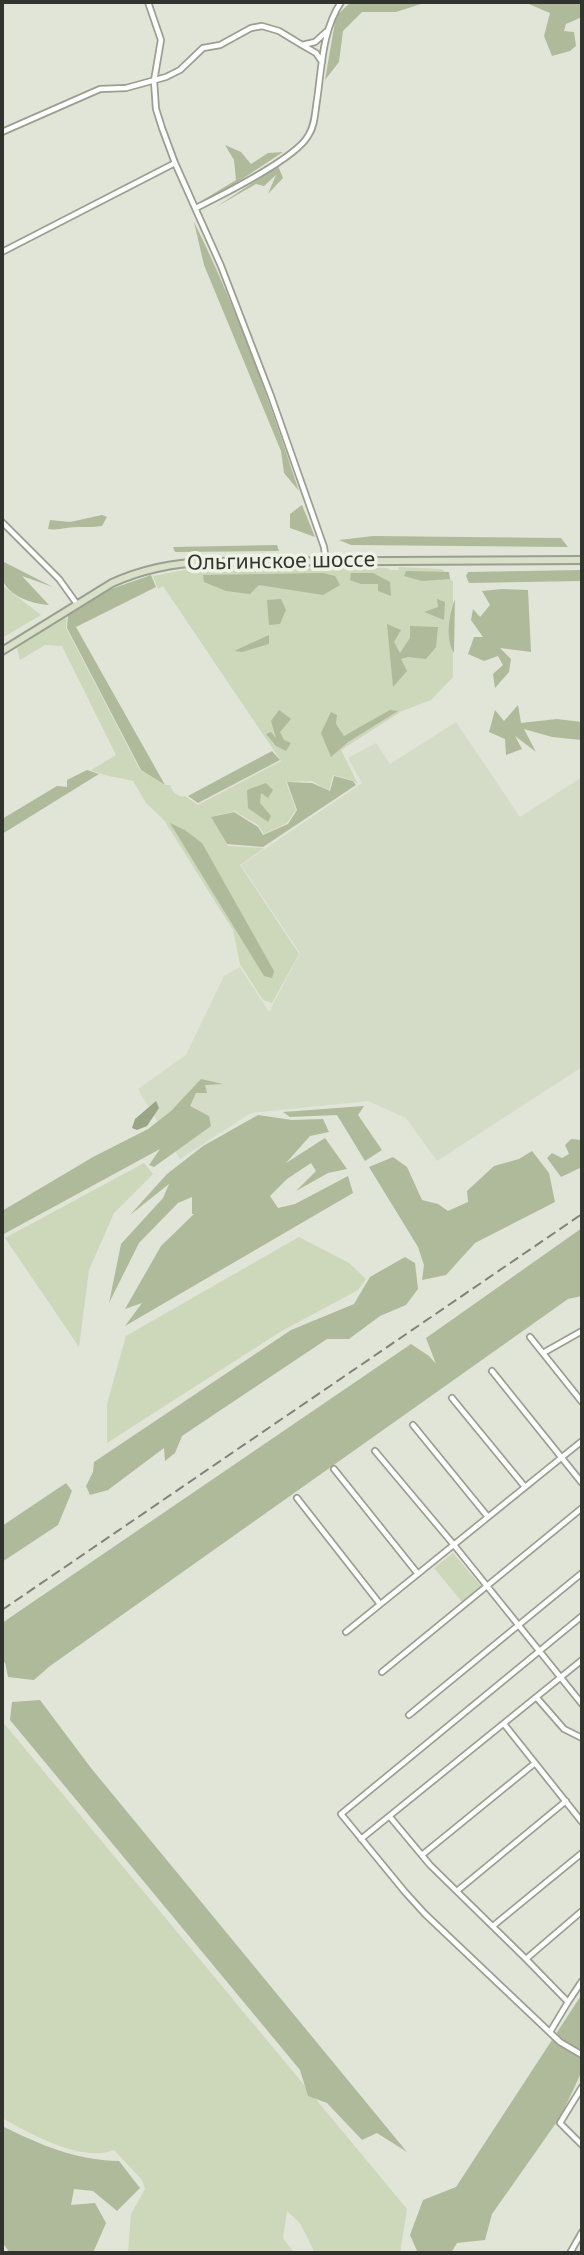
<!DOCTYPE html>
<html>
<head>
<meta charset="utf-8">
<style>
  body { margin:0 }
  #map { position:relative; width:584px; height:2255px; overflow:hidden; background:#e0e5d7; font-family:"Noto Sans",sans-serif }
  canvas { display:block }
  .frame { position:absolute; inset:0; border:4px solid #31332e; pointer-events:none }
</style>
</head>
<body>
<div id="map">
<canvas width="584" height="2255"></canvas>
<div class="frame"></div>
</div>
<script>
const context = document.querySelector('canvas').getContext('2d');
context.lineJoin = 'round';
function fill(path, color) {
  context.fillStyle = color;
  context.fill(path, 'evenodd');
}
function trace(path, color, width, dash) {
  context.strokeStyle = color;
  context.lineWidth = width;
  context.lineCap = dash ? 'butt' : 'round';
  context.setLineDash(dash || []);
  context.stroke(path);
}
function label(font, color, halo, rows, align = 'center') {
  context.font = font + ' "Noto Sans",sans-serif';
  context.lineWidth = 7;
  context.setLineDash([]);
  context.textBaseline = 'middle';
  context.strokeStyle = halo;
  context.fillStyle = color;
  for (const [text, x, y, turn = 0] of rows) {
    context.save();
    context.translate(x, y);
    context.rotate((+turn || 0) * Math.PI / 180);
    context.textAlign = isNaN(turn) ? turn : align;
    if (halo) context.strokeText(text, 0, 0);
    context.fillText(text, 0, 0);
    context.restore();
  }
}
fill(new Path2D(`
  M456 722 520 817 582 777V1067L437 1161 406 1118 368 1101 251 1113 180 1159 138 1089 186 1055 224 976 240 967 269 1012 300 953 241 865 362 783 348 758 376 743 390 764Z`), '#d4dbc6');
fill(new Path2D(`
  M233 567 387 568 390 570H398L399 567 442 569 453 582V677L431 700 402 711 341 750 358 784 352 780 333 775 329 791 312 781 286 782 296 810 287 823 264 834 258 825 234 811 211 817 228 846 264 848 240 865 299 954 272 1003 263 1000 240 964 233 930 164 820 146 803 133 781C119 777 105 777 91 770L116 755 62 646 45 645 20 660 17 648 67 615 66 628 140 770 165 785H170L174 793 182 797 185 796 198 805 281 761 163 586 158 589 153 576 195 568Z
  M2 585 41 615 2 638Z
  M144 1163 153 1174 114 1213 89 1270 79 1347 5 1238Z
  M299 1237 349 1263 366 1279 358 1290 280 1332 107 1443V1404L126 1336Z
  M453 1553 481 1586 462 1602 434 1568Z
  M2 1721 407 2209 400 2253H315L300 2223 287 2211 283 2238 294 2253H128L131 2214 145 2189 142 2180 114 2150C82 2163 31 2134 2 2118Z`), '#cdd7b9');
fill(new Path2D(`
  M351 2H437L436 4H421L396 12H362L343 31 339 62 325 80 336 16Z
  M524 2H582V17L566 24 564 31 574 32 576 46 570 51 552 56 544 36 550 13Z
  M225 145 241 152 251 164 268 153 283 152 212 199 203 200 236 180 234 160Z
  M278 166 283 178 268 194 276 175 264 186 256 184 216 207Z
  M194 222C237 308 269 400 299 491L284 473 281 451 204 265Z
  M302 505 315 537 290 528V514Z
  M102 515 107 517 102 526C90 528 76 526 66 528 59 529 55 530 48 529L50 520 70 522Z
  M373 536 561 538 568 547 351 545 339 540Z
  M277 545 279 551 175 552 173 547Z
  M2 561 53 587 22 576 49 605C33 604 7 596 2 578 1 573 2 566 2 561Z
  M582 570V581L469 583 466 576 468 572Z
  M406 571 449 572 450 579 422 581 404 576Z
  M323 573 335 576 340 585 323 595 259 585 250 594 226 591 204 582 203 575Z
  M351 573H373L390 582 391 596 378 591V584H361L350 580Z
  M151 575 156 587 76 627 165 785 141 770 67 628 68 615 111 589Z
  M502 589 528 590 531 652 500 648 511 659 509 672 495 688 493 674 503 665 498 656 484 661 468 654 474 637H483L471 620 473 609 480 617 490 605 482 591Z
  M281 599 286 610 280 624 269 625 267 600Z
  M437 599 445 602 444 620 424 612 438 607Z
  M455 599 454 653C445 638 449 615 455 599Z
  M387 624 401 630 394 642 400 653 410 638V626L438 627 436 647 426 659 408 657 401 659 407 671 393 687Z
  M269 635V644L242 652 234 651Z
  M518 705 521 723 557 719 582 722V740L552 737 524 729 536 752 515 736 522 749 506 755 505 739 489 732 495 710 504 721Z
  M279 710 291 719 280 732 284 740 291 743 286 751 276 746 266 734 271 732 276 738 271 721Z
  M390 710 398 711 348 742 331 757 321 733 331 712 337 715 336 724 344 736Z
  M272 751 280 760 198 803 188 796Z
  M87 770 99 774 2 834V819L57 786 67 787V780Z
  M334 776 353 781 356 785 263 847 227 844 211 817 234 812 258 827 263 835 288 824 297 810 287 782 312 783 330 791Z
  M266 783 273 790 268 798 261 793 260 803 271 816 268 822 248 808 247 790Z
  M170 823 185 830 202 843 274 971 272 978 264 976Z
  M201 1079 223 1084 205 1085 207 1093H196L190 1106 209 1116 211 1126 154 1167 149 1165 160 1149 2 1235V1211L93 1157 148 1129 171 1111Z
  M364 1106 358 1115 382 1150 365 1161 337 1115 290 1117 283 1112Z
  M258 1115 292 1120 323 1119 329 1132 310 1136 286 1163 325 1138 347 1169 328 1173 296 1191 316 1171 311 1163 287 1179 270 1196 278 1208 295 1204 348 1176 353 1193 125 1326 142 1303 125 1309 161 1246 194 1214H192V1197L178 1203 139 1243 109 1303 121 1244 163 1198 169 1184 130 1215 167 1174 203 1146Z
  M571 1139 582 1140V1167L561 1177 547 1158 552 1153 562 1158 569 1154 565 1145Z
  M532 1151 549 1173 555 1202 475 1243 446 1275 422 1280 424 1265 418 1247 369 1167 393 1157 407 1167 422 1200 438 1204 448 1211 468 1202 467 1191 494 1166 519 1159Z
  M582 1228V1296L568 1299 50 1666 34 1680 8 1677 5 1662 2 1666V1623L411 1344 429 1356 436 1364 426 1338Z
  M405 1257 415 1263 418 1289 406 1305 380 1316 349 1339H327L182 1436 175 1453 165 1461 164 1448 108 1490 90 1495 86 1486 93 1472 94 1462 291 1330 354 1304 370 1277Z
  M66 1483 72 1491 58 1525 2 1562V1526Z
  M40 1700 91 1768 407 2152 377 2133 362 2140 327 2103 308 2096 300 2070 10 1720 12 1702Z
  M582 1994V2071L561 2116 492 2214 485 2240 457 2243 451 2253H418L410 2235 423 2200 456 2187Z
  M2 2126C41 2145 74 2160 119 2161L140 2188 117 2211 93 2191 74 2189 71 2205 95 2203 106 2223 93 2253H10L2 2242Z`), '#afba9a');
fill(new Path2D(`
  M156 1101 159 1108 147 1126 137 1130 132 1128 135 1119Z`), '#9aa585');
const street = new Path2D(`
  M148 2 161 40 154 81 156 109 162 128 175 163 221 266 271 396 324 547 326 561
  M302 45 316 53 322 62
  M2 132 100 89 126 88 166 77 180 70 203 48 220 45 251 28 262 26 279 31 302 45 315 42 326 32
  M196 208C222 195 295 159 308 136 315 126 315 112 317 100 322 66 322 31 341 2
  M2 252 175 163
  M2 522 59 579 77 604
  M530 1337 582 1402
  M543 1353 582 1331
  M492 1371 582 1483
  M452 1398 525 1487
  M413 1425 488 1517
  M375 1451 454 1545 582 1704
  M334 1469 418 1574
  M297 1498 380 1604
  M582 1616 341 1814 405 1892 425 1914 560 2042 582 2055
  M346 1632 582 1441
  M382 1672 582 1508
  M537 1698 564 1729 582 1738
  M409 1715 582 1573
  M504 1724 582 1822
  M390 1817 430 1865 526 1959
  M361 1839 582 1660
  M422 1855 535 1763
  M457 1891 566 1801
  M582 1911 526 1959 568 2002 582 1981
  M493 1926 582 1853
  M550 2032 568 2002
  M582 2087 560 2123 582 2145
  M570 2253 582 2232`);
const secondary = new Path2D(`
  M2 651 112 583C143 569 172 563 206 562L582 560`);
trace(street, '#9a9f91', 8);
trace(secondary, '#9a9f91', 10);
trace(street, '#fff', 4.5);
trace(secondary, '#d9e0c8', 6);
trace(new Path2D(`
  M2 1610 582 1214`), '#80837a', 2, [10, 5]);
label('21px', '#31332e', '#edf2e4', [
  ["Ольгинское шоссе",281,562,-1]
]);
</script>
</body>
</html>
